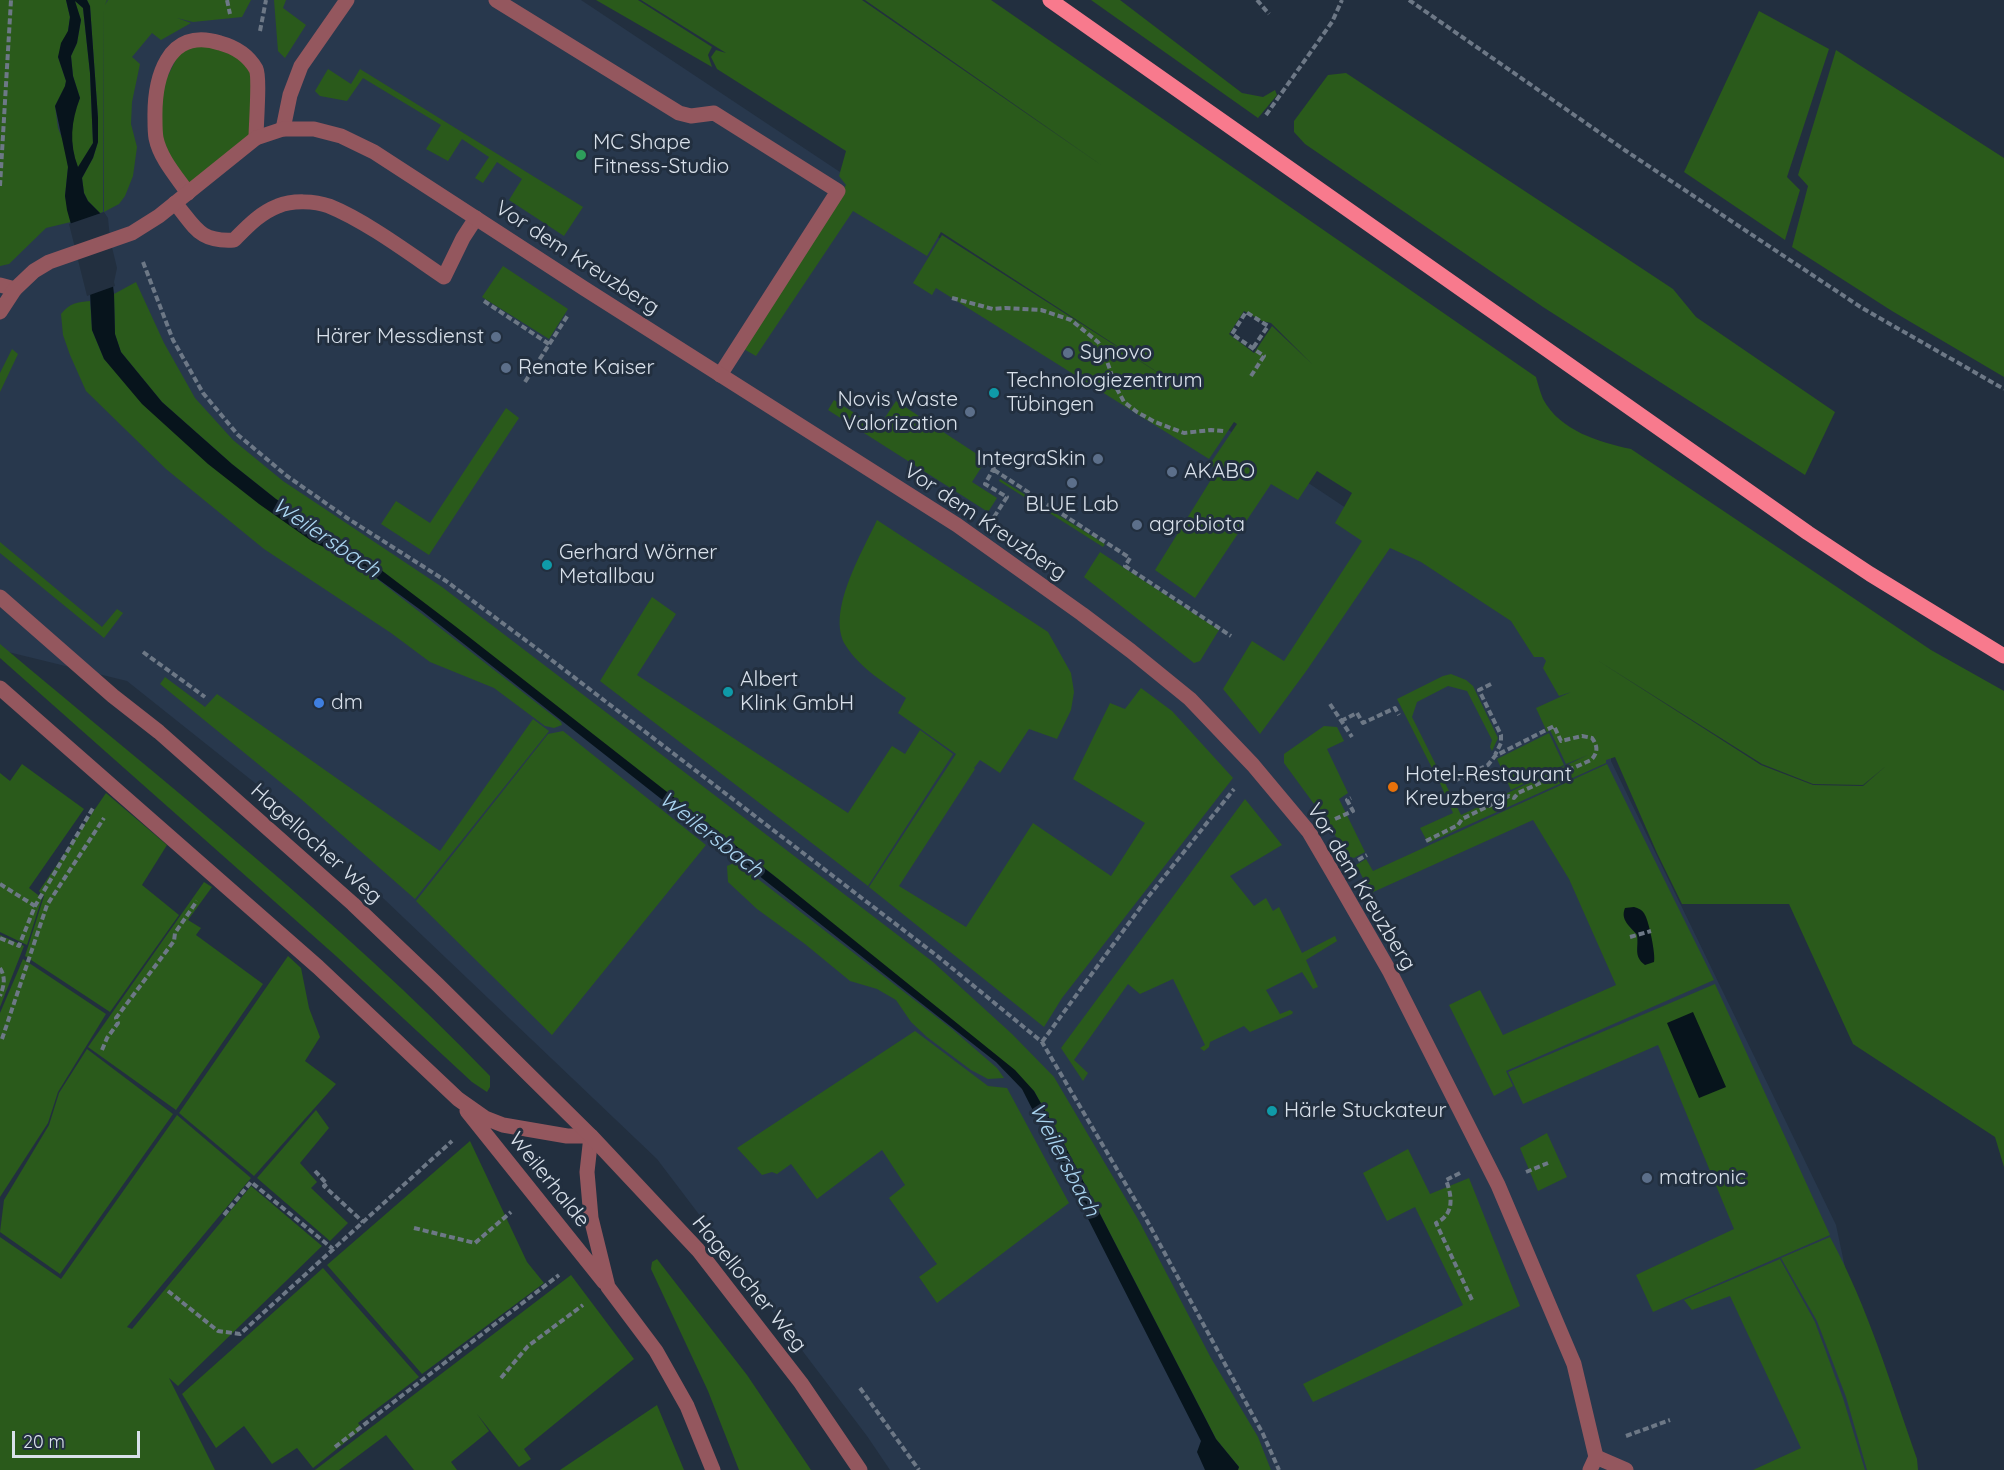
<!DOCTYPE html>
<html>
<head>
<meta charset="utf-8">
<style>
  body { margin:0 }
  #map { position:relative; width:2004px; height:1470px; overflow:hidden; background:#222f3f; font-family:Quicksand,sans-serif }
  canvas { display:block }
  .scale { position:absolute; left:12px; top:1431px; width:128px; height:27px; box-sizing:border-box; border:3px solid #d9e1eb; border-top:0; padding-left:8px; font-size:18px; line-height:21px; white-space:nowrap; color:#d9e1eb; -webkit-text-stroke:4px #222f3f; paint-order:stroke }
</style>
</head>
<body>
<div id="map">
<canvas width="2004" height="1470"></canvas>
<div class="scale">20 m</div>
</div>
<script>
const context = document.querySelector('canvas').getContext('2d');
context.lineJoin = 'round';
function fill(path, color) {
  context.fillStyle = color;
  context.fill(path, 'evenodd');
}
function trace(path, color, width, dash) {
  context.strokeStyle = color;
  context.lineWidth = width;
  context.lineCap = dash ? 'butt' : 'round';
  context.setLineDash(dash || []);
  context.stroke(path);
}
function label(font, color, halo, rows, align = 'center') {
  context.font = font + ' Quicksand,sans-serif';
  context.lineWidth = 6;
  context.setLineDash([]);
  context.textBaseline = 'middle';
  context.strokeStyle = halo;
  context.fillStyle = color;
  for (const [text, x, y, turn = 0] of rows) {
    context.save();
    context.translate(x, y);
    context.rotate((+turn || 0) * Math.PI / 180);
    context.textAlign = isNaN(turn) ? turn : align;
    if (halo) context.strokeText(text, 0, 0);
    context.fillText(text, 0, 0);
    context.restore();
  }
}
fill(new Path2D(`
  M0 0H581L1611 684V761L1836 1225 1888 1470H890L867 1436 657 1159 299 818 127 681 0 650Z`), '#28384d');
fill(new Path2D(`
  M0 0H66L70 17 68 31 58 57 66 81 65 87 55 106 58 128 65 146 68 167 65 196 71 222 46 228 9 264 0 266Z
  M74 0 83 8 90 73 93 143 78 168C69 143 70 122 80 98L73 76 71 56 77 43 81 20Z
  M87 0H107L105 5 108 0H251L242 17 193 22 177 18 191 23 161 40 152 33 132 57 140 64 132 102 131 124 137 147 133 176 125 196 119 204 104 212V5L103 212 100 213 88 201 84 193 82 178 93 158 98 142V118L90 6Z
  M274 0H286L283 8 306 25 285 58 278 51Z
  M596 0H638L712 47 708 55 712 67Z
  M641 0H862L1104 167 865 0H991L1536 377C1538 384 1540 392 1543 399 1560 431 1599 442 1631 449L1931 650 2004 691V1167L1995 1137 1853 1044 1789 904H1682L1657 853 1615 757 1606 760V763L1428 843 1420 828 1453 813 1439 781 1443 779 1461 815 1588 755 1566 764 1550 730 1547 732 1536 708 1571 692 1559 696 1543 668 1546 661 1543 657H1534L1511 621 1421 562 1390 548 1307 670 1260 734 1223 689 1252 641 1284 661 1362 541 1335 523 1352 493 1317 471 1298 500 1271 484 1195 598 1155 570 1217 470 1210 464 1237 424 1234 422 1209 459 936 288 932 295 913 283 942 235 1182 388 941 232 927 256 853 211 756 356 742 348 846 185 839 176 846 151 717 69 711 57 716 50 726 53ZM1244 311 1262 321 1271 323 1312 364 1272 326 1254 353 1229 334ZM1597 660 1762 764 1813 784 1863 785 1886 766 1863 786 1813 785 1761 765Z
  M1091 0H1120L1242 93 1263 97 1275 90 1277 95 1258 118Z
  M1759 11 1829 49 1787 177 1800 190 1785 240 1684 172Z
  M215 41 257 71 256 138 188 193 164 159 155 102 184 43Z
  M1836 50 2004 158V377L1892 311 1792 247 1808 186 1798 175Z
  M328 69 351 84 360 69 583 207 564 236 509 200 522 179 497 162 483 183 475 178 489 157 462 139 448 161 426 149 441 125 363 78 347 101 320 96 315 91Z
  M1346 73 1673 289 1696 317 1835 412 1805 475 1543 307 1305 144 1294 132V121L1328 75Z
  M503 266 568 309 549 339 482 297Z
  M136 282 164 343 195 398 233 440 283 481 442 587 933 962 1012 1034 1054 1077 1139 1221 1211 1358 1258 1437 1271 1470H1238L1239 1467 1216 1439 1064 1144 1034 1091 777 878 368 560 276 499 232 464 162 402 121 352 115 334 114 294Z
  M90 301 92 330 104 359 345 557 363 568 561 722 562 725 554 728 545 726 494 688 430 662 391 633 264 549 166 469 86 391 70 355 63 335 61 314C70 303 77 302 90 301Z
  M12 349 18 354 0 392V373Z
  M834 400 878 428 896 401 986 460 972 482 997 498 988 512 828 410Z
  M506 408 519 418 429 555 381 524 396 501 430 523Z
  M1000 479 1105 544 1103 547 999 481Z
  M877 520 1048 632 1071 673 1074 692 1071 710 1057 739 1029 729 1000 773 980 760 974 768 972 766 975 769 899 886 966 927 1033 823 1111 876 1145 823 1073 779 1110 703 1125 709 1141 688 1172 711 1233 778 1062 998 1044 1027 869 887 956 754 898 713 906 698C885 683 860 668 846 646 825 613 863 551 877 520Z
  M0 542 102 627 117 609 123 613 104 638 0 553Z
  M1100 552 1219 630 1200 661 1194 663 1084 577Z
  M652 597 676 614 637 675 848 813 892 746 905 754 920 730 953 754 868 886 600 681Z
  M0 644C166 784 339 919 490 1076V1087L487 1092 472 1082 336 956 0 658Z
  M1451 674 1466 680 1473 686 1498 738 1492 751 1490 747 1492 740 1467 691 1448 686 1417 702 1412 717 1436 765 1432 768 1397 699 1443 676Z
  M165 677 205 707 217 694 440 851 533 719 549 731 415 899 301 799 160 684Z
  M1324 726 1337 727 1344 741 1327 749 1348 793 1339 799 1365 852 1354 858 1348 856 1325 819 1284 763V754Z
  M563 731 706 845 552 1035 416 901 548 734Z
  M1549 733 1564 765 1511 790 1497 759Z
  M22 764 84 809 29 888 42 898 27 945 0 932V773L10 781Z
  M1607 764 1714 980 1506 1071 1513 1086 1494 1096 1449 1005 1480 990 1503 1035 1616 985 1569 879 1533 820 1371 893 1356 865 1366 859 1373 871Z
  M106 793 167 845 142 885 179 915 110 1012 25 956 44 896 39 891Z
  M1245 799 1282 845 1230 876 1254 906 1266 898 1273 911 1279 907 1302 953 1335 936 1337 941 1306 960 1318 987 1313 989 1302 972 1266 990 1280 1014 1290 1010 1293 1012 1292 1014 1250 1032 1244 1026 1210 1042 1209 1047 1204 1051 1200 1048 1205 1045 1173 979 1140 994 1128 984 1074 1060 1088 1073 1083 1081 1061 1048Z
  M736 862 952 1029 997 1068 1004 1078 988 1079 971 1070 927 1037 911 1022 896 1000 877 989 850 981 805 944 757 909 728 882 727 866Z
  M204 882 212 887 188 920 201 928 196 935 263 984 176 1110 88 1047Z
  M0 935 24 946 0 1007Z
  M288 956 301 968 309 1008 320 1037 305 1061 336 1084 254 1176 179 1113Z
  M23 959 106 1014 58 1092 48 1123 0 1197V1013Z
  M1715 984 1830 1235 1653 1312 1636 1275 1734 1229 1658 1045 1523 1104 1508 1072Z
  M915 1031 988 1086 1007 1088 1069 1203 937 1303 919 1277 937 1264 889 1198 905 1185 882 1150 817 1199 791 1164 777 1174 772 1172 762 1175 737 1148Z
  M87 1049 173 1114 60 1274 0 1232 4 1200 49 1125 59 1093Z
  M316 1110 329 1128 300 1163 317 1182 311 1188 348 1223 330 1241 257 1178Z
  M177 1115 251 1178 127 1327 132 1329 251 1186 322 1246 178 1386 169 1378 215 1470H0V1237L61 1279Z
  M1547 1133 1567 1177 1538 1191 1520 1148Z
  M470 1141 527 1262 544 1283 422 1374 327 1265Z
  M1408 1149 1430 1194 1469 1178 1520 1306 1313 1402 1303 1384 1463 1305 1415 1207 1387 1221 1363 1173Z
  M1830 1237C1868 1307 1891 1385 1917 1459L1918 1470H1867L1846 1397 1817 1321 1781 1258Z
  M657 1259 747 1375 811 1470H739L708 1391 651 1269 652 1262Z
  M1780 1259 1815 1322 1843 1398 1865 1470H1753L1801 1448 1730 1296 1692 1310 1684 1300Z
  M323 1268 419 1377 358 1423 362 1429 313 1468 297 1448 272 1464 244 1426 216 1448 182 1394Z
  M571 1275 634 1359 524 1449 531 1459 519 1467 477 1414 489 1431 451 1462 457 1470H414L386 1435 339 1470H315Z
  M657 1405 684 1470H560Z`), '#2a5a1b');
fill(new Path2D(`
  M66 0H87L90 6 98 118V142L93 158 82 178 84 193 88 201 105 218 114 294 115 334 121 352 162 402 232 464 276 499 368 560 455 626 777 878 1015 1070 1034 1091 1064 1144 1216 1439 1239 1467 1238 1470H1205L1197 1452 1201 1441 1022 1089 996 1062 422 611 363 568 345 557 313 542 259 504 208 464 142 404 104 359 92 330 90 292 67 210 65 196 68 167 55 106 65 86 66 81 58 57 61 43 68 31 70 17ZM75 1 83 8 90 73 93 143 78 167C69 143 71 122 80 98L73 76 71 56 77 43 81 20Z
  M1634 907C1638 908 1643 910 1645 915 1649 922 1656 955 1654 962L1645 965C1633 956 1639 948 1637 935 1630 926 1620 920 1625 908Z
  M1693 1012 1726 1087 1699 1098 1667 1023Z`), '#07141c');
fill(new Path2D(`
  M104 212 108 218 110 239 117 268 114 282 115 286 87 296 69 224Z`), '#222f3f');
trace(new Path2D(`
  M227 0 230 14
  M1257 0 1269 14
  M1409 0 1626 151 1862 308 2004 389
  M260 31 266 0
  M1266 115 1332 22 1342 0
  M0 186 11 0
  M143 262 173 340 203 393 238 435 287 476 347 518 446 581 532 645 936 955 1042 1042 1145 1217 1263 1434 1279 1470
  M952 298 993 309 1005 308 1041 310 1071 320 1098 342 1103 350 1116 387 1124 402 1137 412 1155 422 1184 433 1211 430 1224 431
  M484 301 549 344
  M1251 376 1264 356 1232 334 1246 312 1268 326 1253 348
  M525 382 568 315
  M994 470 1130 558 1125 566 1231 636
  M994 517 1007 497 985 484 995 466
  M143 652 205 697
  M1491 684 1479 690 1501 735V743L1495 755
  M1330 704 1352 737
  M1341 721 1357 713 1363 723 1395 708 1399 715
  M1335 819 1353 811 1347 800 1351 798
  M1426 841 1458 825 1462 819 1509 796 1514 798 1518 793 1591 760C1598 753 1598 746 1592 738L1582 736 1561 741 1554 726 1495 756 1488 765 1452 782 1449 775
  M1358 860 1367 855
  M0 884 35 906
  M1630 937 1651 931
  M0 938 19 946 35 906 93 808
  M0 968C6 978 4 986 0 996
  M2 1039 47 905 104 818
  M1042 1042 1148 897 1234 789
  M102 1050 107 1038 118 1023 116 1018 174 941 175 933 197 901
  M315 1171 327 1184 324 1186 363 1222
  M1526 1172 1548 1163
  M1460 1173 1446 1180C1452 1196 1455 1214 1436 1223L1472 1300
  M224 1215 251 1182 333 1249
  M414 1228 475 1243 511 1212
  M168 1291 218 1331 240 1334 452 1141
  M501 1378 528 1346 583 1305
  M860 1388 919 1470
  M1626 1436 1670 1420
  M335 1447 559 1275`), '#6d7886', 4, [6, 3]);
trace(new Path2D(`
  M496 0 679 113 691 116 714 113 838 191 720 375
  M283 129 290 95 301 66 347 0
  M188 193C176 176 160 158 156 138 155 132 155 125 155 120 154 79 167 26 220 43 235 47 248 55 256 69 260 77 256 125 256 138
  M175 203C196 228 199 242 234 240 248 226 260 213 278 206 292 200 315 201 329 206 366 221 410 254 444 277L463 238 476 218
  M0 285 15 289
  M1596 1457 1626 1470`), '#94575e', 15);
trace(new Path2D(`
  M0 312 15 289 34 271 49 262 132 233 159 216 256 138 283 129H314L341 136 374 152 585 289 957 525 1082 614 1131 651 1190 699 1253 765 1309 832 1333 873 1390 972 1498 1185 1574 1364 1596 1457 1590 1470
  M0 688 318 967 458 1099 485 1118 503 1125 567 1136H591L587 1172 591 1218 608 1287 656 1351 687 1406 713 1470
  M467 1111 604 1282`), '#94575e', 15);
trace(new Path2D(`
  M0 597 113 696 159 732 353 904 437 984 591 1136 698 1250 801 1383 860 1470`), '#94575e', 15);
trace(new Path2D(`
  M1050 0 1808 533 1870 574 2004 656`), '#f87a8d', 15);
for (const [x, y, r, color] of [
  [581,155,6,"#2e9e5b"],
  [496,337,6,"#5c6f8a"],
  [1068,353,6,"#5c6f8a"],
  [506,368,6,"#5c6f8a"],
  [994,393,6,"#0f9aa8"],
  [970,412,6,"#5c6f8a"],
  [1098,459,6,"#5c6f8a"],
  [1172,472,6,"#5c6f8a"],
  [1072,483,6,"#5c6f8a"],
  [1137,525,6,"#5c6f8a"],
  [547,565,6,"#0f9aa8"],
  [728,692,6,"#0f9aa8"],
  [319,703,6,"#3f7fe0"],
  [1393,787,6,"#e8710a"],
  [1272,1111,6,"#0f9aa8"],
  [1647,1178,6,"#5c6f8a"]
]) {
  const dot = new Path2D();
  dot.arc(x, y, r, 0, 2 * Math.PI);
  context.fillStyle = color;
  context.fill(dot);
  trace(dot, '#222f3f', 2);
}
label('21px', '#d9e1eb', '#222f3f', [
  ["MC Shape",593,143],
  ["Fitness-Studio",593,167],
  ["Härer Messdienst",484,337,"right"],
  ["Synovo",1080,353],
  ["Renate Kaiser",518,368],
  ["Technologiezentrum",1006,381],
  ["Tübingen",1006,405],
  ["Novis Waste",958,400,"right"],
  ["Valorization",958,424,"right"],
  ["IntegraSkin",1086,459,"right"],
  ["AKABO",1184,472],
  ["BLUE Lab",1072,505,"center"],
  ["agrobiota",1149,525],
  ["Gerhard Wörner",559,553],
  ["Metallbau",559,577],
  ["Albert",740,680],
  ["Klink GmbH",740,704],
  ["dm",331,703],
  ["Hotel-Restaurant",1405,775],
  ["Kreuzberg",1405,799],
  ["Härle Stuckateur",1284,1111],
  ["matronic",1659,1178]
], 'left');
label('21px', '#d9e1eb', '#222f3f', [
  ["Vor dem Kreuzberg",577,258,33],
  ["Vor dem Kreuzberg",985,522,34],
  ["Hagellocher Weg",316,844,42],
  ["Vor dem Kreuzberg",1361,887,59],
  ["Weilerhalde",549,1180,51],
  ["Hagellocher Weg",749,1284,51]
]);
label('italic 22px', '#aad5f1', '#222f3f', [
  ["Weilersbach",326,538,34],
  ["Weilersbach",711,835,38],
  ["Weilersbach",1064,1160,62]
]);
</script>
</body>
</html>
